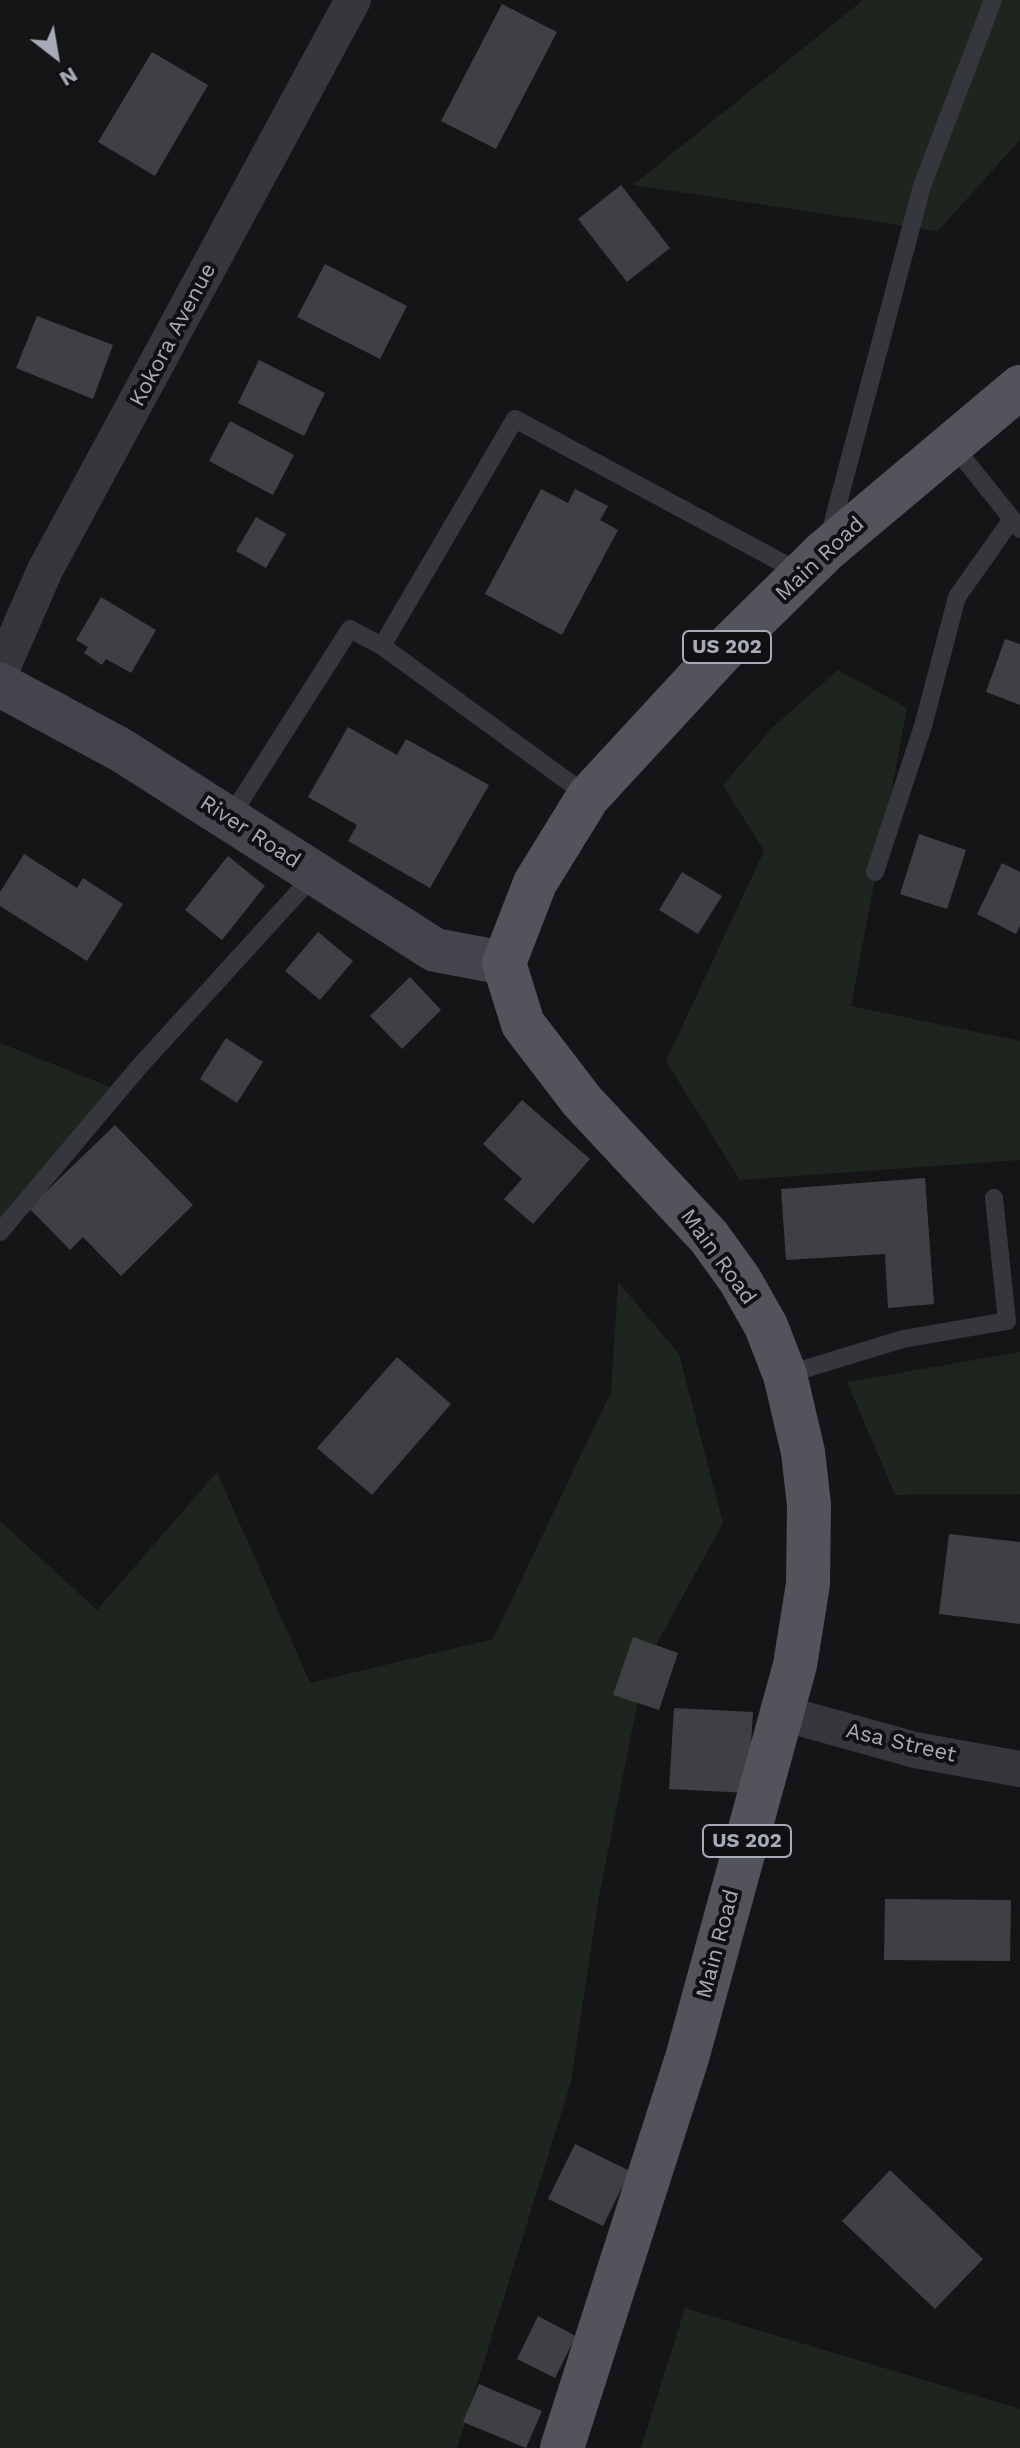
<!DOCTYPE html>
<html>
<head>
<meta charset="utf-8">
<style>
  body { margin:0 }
  #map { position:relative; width:1020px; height:2448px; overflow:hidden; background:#151517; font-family:"Work Sans",sans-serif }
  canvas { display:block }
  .north { position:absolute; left:16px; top:16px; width:80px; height:80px; -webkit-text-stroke:6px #101012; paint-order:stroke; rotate:149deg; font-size:22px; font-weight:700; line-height:32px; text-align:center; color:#a7abb7 }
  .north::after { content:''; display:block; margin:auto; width:28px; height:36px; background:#a7abb7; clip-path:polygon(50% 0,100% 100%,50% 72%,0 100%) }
</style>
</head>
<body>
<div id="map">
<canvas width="1020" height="2448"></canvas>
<div class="north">N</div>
</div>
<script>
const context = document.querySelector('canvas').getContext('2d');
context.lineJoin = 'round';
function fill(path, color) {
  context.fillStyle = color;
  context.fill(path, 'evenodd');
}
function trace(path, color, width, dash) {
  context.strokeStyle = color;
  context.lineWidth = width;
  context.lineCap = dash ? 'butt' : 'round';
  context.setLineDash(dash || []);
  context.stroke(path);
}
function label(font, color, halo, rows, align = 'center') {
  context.font = font + ' "Work Sans",sans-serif';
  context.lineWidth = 8;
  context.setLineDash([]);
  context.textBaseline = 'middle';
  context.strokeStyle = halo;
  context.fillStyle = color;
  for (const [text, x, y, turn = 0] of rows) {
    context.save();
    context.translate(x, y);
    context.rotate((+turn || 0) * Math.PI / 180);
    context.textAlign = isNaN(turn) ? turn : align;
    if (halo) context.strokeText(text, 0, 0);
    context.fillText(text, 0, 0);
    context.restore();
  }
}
fill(new Path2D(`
  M863 0H1020V140L938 231 633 185Z
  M838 670 907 708 851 1006 1020 1041V1160L740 1180 666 1061 764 851 723 785 773 727Z
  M0 1043 110 1087 0 1226Z
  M618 1282 679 1354 723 1523 645 1665 599 1896 571 2082 457 2448H0V1521L97 1610 217 1472 310 1683 493 1639 611 1392Z
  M1020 1352V1494L895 1495 847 1382Z
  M685 2308 1020 2409V2448H641Z`), '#1d251e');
fill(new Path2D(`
  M502 4 557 32 496 149 441 121Z
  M152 52 208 85 155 176 98 142Z
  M621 185 670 248 627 282 578 219Z
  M325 264 407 306 380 359 297 317Z
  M37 316 113 345 93 399 16 368Z
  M259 360 325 393 304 436 238 403Z
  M230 421 294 455 273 495 209 461Z
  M541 489 568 503 575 489 608 506 600 520 618 530 562 635 485 594Z
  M256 517 286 534 266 568 236 551Z
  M101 597 156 630 131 673 106 659 102 665 84 653 88 647 76 640Z
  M1005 639 1020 644V705L986 692Z
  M348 727 397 755 406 739 489 785 430 888 348 841 357 825 308 797Z
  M919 834 966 850 947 909 900 894Z
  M24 854 77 888 83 878 123 904 87 961 0 906V892Z
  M228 856 265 886 222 940 185 910Z
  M1002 863 1020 872V926L1016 934 977 914Z
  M682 872 722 896 698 934 659 910Z
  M318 932 353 961 320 1000 285 971Z
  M410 977 441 1010 402 1049 370 1016Z
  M226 1038 263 1062 237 1103 200 1079Z
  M522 1100 590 1159 533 1224 504 1199 522 1179 483 1144Z
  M115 1125 193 1205 121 1276 83 1237 70 1250 29 1208Z
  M925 1178 934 1304 888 1308 885 1254 786 1260 781 1189Z
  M397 1357 451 1404 372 1495 317 1448Z
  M949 1534 1020 1542V1624L939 1614Z
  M633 1637 678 1653 659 1710 613 1695Z
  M674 1708 753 1712 748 1793 669 1789Z
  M885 1899 1011 1900 1010 1961 884 1960Z
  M575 2144 630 2171 603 2226 548 2199Z
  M890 2170 983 2259 935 2309 842 2221Z
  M538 2316 576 2336 555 2378 517 2359Z
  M479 2384 542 2411 526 2448 463 2422Z`), '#3f4044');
trace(new Path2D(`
  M952 444 1020 529
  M829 537 922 186 993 0
  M588 796 382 646 515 419 803 574
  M229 819 350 629 382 646
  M875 872 923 726 957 597 1012 519
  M0 1232 138 1068 315 874
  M785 1375 903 1339 1007 1321 994 1198`), '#36373c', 18);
trace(new Path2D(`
  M0 673 45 570 353 0
  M782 1713 915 1750 1020 1769`), '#36373c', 36);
trace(new Path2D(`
  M0 685 121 750 435 950 504 963`), '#44454c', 44);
trace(new Path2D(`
  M562 2448 687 2058 795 1665 808 1584 809 1505 803 1452 785 1375 766 1326 740 1280 709 1237 582 1101 523 1024 504 963 535 883 588 797 721 653 825 551 1020 387`), '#52535b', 44);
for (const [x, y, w] of [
  [727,647,88],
  [747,1841,88]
]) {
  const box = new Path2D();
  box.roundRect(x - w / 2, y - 16, w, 32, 6);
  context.fillStyle = '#101012';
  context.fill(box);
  trace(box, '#a7abb7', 2);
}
label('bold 20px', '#a7abb7', null, [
  ["US 202",727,647],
  ["US 202",747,1841]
]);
label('22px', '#a7abb7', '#101012', [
  ["Kokora Avenue",173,335,-62],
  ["Main Road",820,559,-43],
  ["River Road",250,832,33],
  ["Main Road",718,1257,54],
  ["Asa Street",901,1743,13],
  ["Main Road",718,1944,-75]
]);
</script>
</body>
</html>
